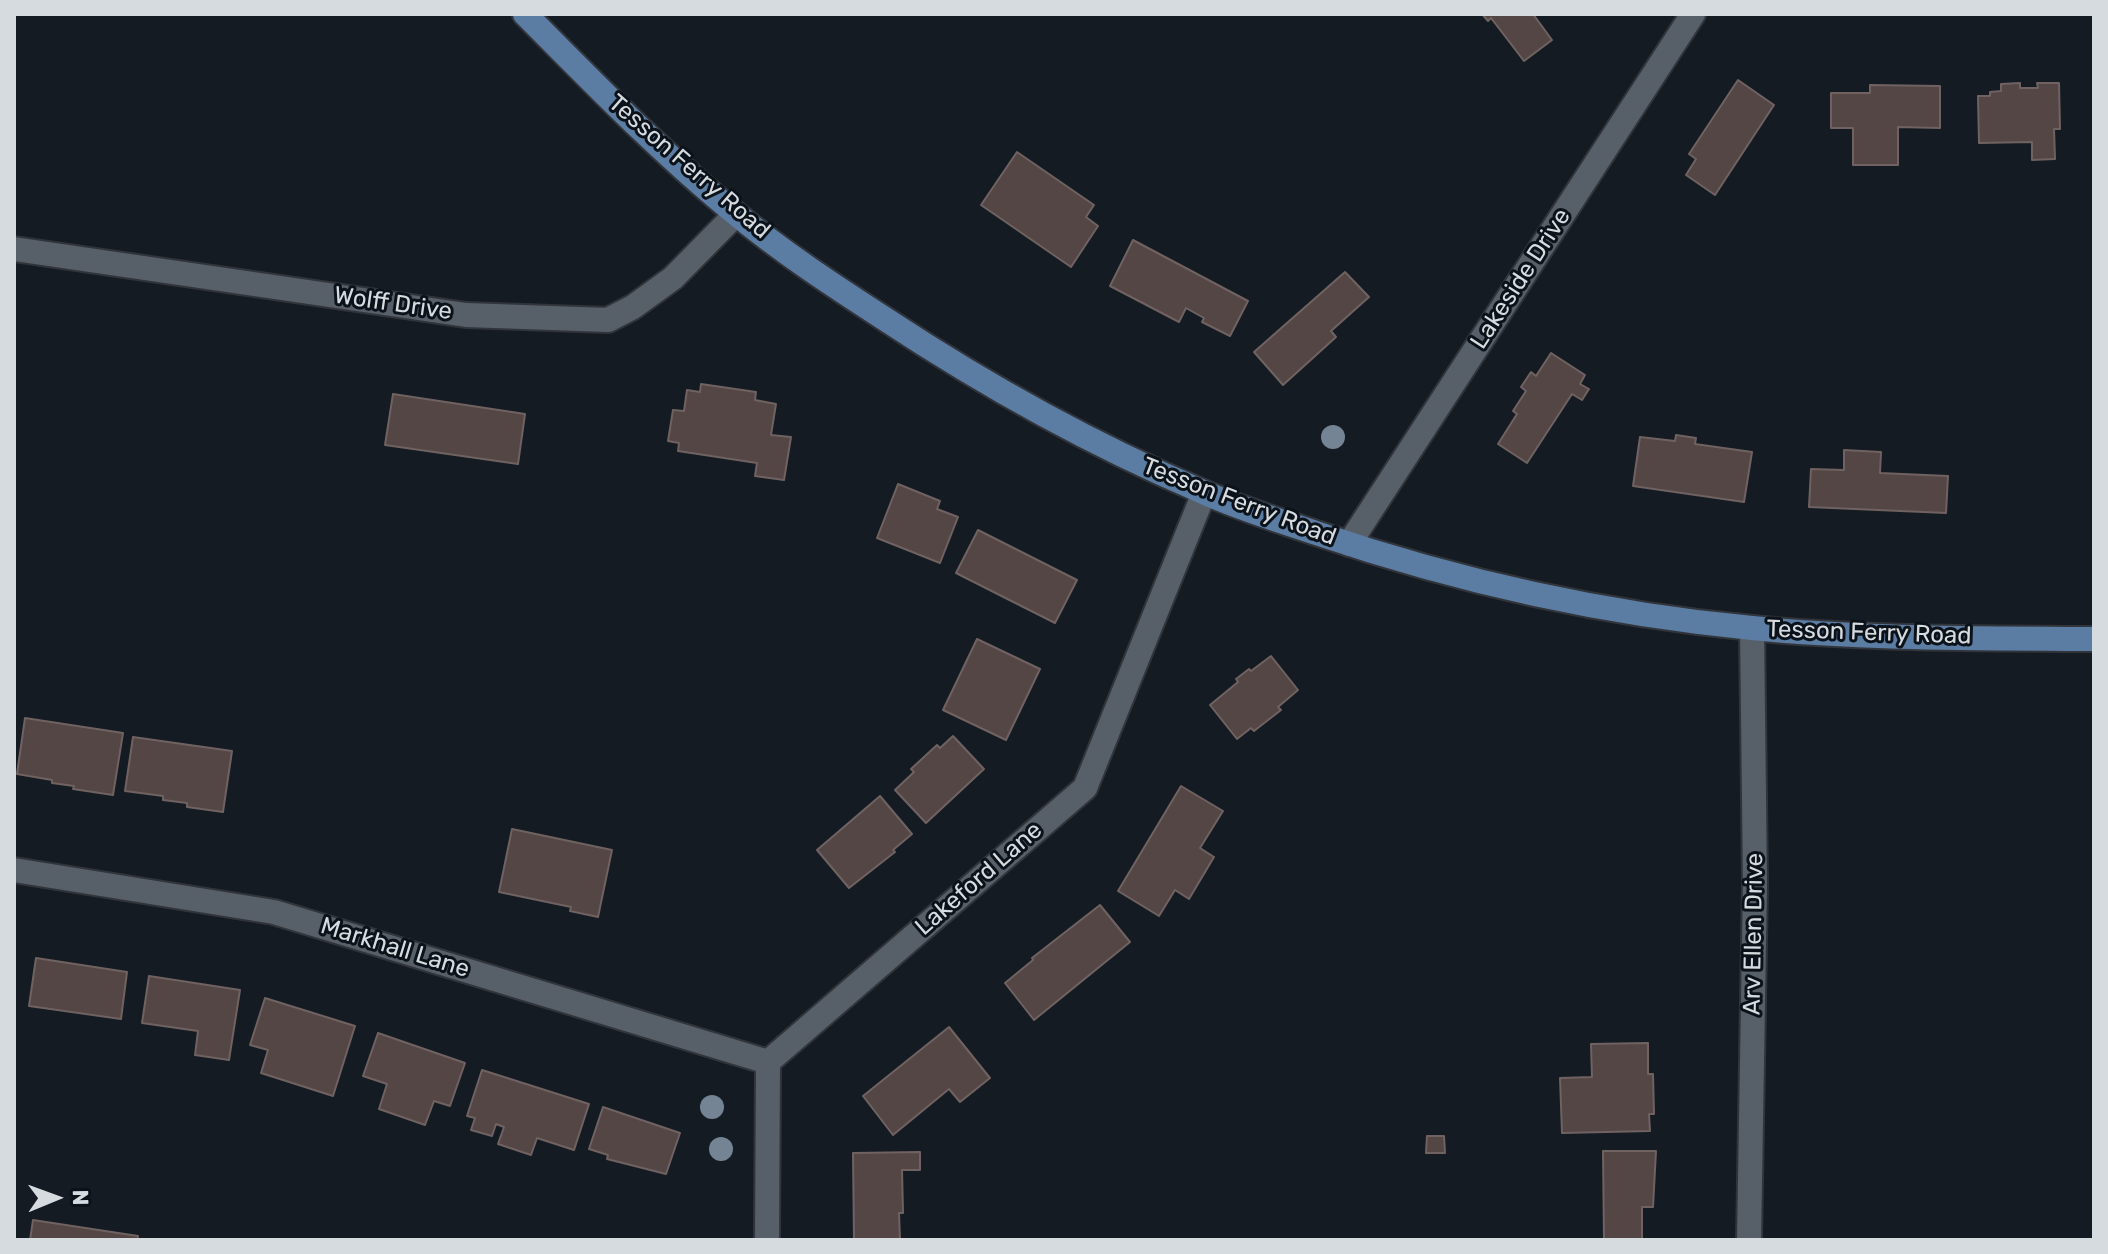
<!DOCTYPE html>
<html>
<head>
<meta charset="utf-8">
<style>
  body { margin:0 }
  #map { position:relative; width:2108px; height:1254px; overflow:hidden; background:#151b23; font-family:Rubik,sans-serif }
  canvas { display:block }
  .frame { position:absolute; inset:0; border:16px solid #d6dbe0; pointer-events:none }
  .north { position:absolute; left:16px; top:1158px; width:80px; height:80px; -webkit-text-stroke:6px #0c1219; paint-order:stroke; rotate:89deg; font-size:22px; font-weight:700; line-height:32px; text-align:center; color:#d6dbe0 }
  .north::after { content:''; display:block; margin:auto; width:28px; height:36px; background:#d6dbe0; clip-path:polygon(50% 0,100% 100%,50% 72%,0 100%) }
</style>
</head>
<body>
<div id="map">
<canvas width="2108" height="1254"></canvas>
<div class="frame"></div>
<div class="north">N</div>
</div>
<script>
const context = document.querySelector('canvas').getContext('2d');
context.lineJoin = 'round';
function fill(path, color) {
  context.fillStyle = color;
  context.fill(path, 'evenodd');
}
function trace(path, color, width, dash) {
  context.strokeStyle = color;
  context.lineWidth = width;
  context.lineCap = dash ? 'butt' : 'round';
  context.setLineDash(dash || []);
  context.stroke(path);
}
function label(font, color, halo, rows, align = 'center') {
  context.font = font + ' Rubik,sans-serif';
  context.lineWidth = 6;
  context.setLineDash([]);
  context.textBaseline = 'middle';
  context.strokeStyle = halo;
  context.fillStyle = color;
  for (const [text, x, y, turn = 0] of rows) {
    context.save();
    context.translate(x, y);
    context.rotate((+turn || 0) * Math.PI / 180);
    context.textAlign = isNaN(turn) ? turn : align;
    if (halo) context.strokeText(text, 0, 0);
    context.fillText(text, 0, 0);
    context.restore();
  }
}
const building = new Path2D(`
  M1482 14H1533L1552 40 1524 61 1491 18 1488 21Z
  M1738 80 1774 105 1715 195 1686 175 1696 159 1689 154Z
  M2020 83V88H2038L2037 83H2059L2060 129H2054L2055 159 2032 160V142L1979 143 1978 96H1990V92L2001 91V84Z
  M1870 85 1940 86V128L1898 127V165H1853V128H1831V93H1870Z
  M1017 152 1094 205 1086 217 1098 226 1071 267 981 205Z
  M1133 240 1248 301 1230 336 1202 322 1204 318 1186 308 1179 322 1110 286Z
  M1345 272 1369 297 1331 331 1336 337 1283 385 1254 352Z
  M1551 353 1585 375 1580 384 1589 389 1582 400 1572 394 1527 463 1498 444 1517 414 1513 411 1526 391 1521 387 1531 372 1536 376Z
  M701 384 756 392 755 400 776 404 771 435 791 437 784 480 755 476 757 463 678 451 679 443 668 441 673 410 684 411 687 390 700 392Z
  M393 394 525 414 518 464 385 445Z
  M1676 435 1696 438 1695 444 1752 452 1744 502 1633 486 1640 437 1675 441Z
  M1844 450 1881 452 1880 473 1948 476 1946 513 1809 507 1811 469 1844 470Z
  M898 484 940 501 937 509 958 517 940 563 877 538Z
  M978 530 1077 580 1055 623 956 573Z
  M977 639 1040 669 1006 740 943 710Z
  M1271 656 1298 690 1278 707 1281 710 1254 731 1251 728 1237 739 1210 705 1238 682 1236 679 1249 669 1251 671Z
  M25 718 123 733 113 795 73 789 74 786 52 783V780L17 774Z
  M953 736 984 769 926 823 895 790 914 772 911 769 937 745 940 748Z
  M133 737 232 751 223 812 187 807V803L163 800V796L125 791Z
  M1181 786 1223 811 1200 848 1214 857 1189 899 1175 890 1159 916 1118 891Z
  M880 796 912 834 893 850 895 852 849 888 817 850Z
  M512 829 612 850 598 917 570 911 571 907 499 892Z
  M1100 905 1130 942 1034 1020 1005 983 1033 960 1032 958Z
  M36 958 127 972 121 1019 29 1006Z
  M149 976 240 990 229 1060 195 1055 198 1031 142 1023Z
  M265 998 355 1026 333 1096 261 1073 268 1050 250 1045Z
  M949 1027 990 1078 960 1102 949 1089 893 1135 863 1096Z
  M378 1033 465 1063 450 1106 434 1101 425 1125 379 1109 387 1084 363 1076Z
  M1648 1043V1074H1653L1654 1114H1649L1650 1131 1562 1133 1560 1078 1592 1077 1591 1044Z
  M482 1070 589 1104 574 1150 537 1138 531 1155 498 1144 504 1127 496 1124 492 1136 471 1130 475 1118 467 1116Z
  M603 1107 680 1133 666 1174 607 1159 608 1155 589 1149Z
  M1427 1136H1444L1445 1153H1426Z
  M1603 1151H1656L1653 1207H1642V1240H1604Z
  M920 1152V1170H902L903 1213H899L900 1240H854L853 1153Z
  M33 1220 138 1236 137 1240H30Z`);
fill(building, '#534645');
trace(building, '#6f6261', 2);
const minor = new Path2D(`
  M14 249 466 315 608 320 633 307 673 278 736 214
  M1349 544 1693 14
  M14 870 274 912 768 1062
  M767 1240 768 1062 1085 788 1204 493
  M1749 1240 1755 884 1752 628`);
const primary = new Path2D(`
  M525 14C593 82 660 152 735 213 782 252 834 286 885 319 985 385 1091 444 1201 491 1238 508 1278 520 1316 533 1457 581 1604 614 1752 628 1866 639 1980 638 2094 639`);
trace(minor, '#31353b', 28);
trace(primary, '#31353b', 28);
trace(minor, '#575f68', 24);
trace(primary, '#5b7ca3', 24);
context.fillStyle = '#758495';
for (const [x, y] of [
  [1333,437],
  [712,1107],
  [721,1149]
]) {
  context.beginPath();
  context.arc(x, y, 12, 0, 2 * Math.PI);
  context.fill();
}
label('24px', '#d6dbe0', '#0c1219', [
  ["Tesson Ferry Road",689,167,41],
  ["Lakeside Drive",1521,279,-57],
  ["Wolff Drive",393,304,8],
  ["Tesson Ferry Road",1239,502,21],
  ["Tesson Ferry Road",1869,633,2],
  ["Lakeford Lane",979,879,-41],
  ["Arv Ellen Drive",1754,934,-89],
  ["Markhall Lane",395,948,17]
]);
</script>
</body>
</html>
